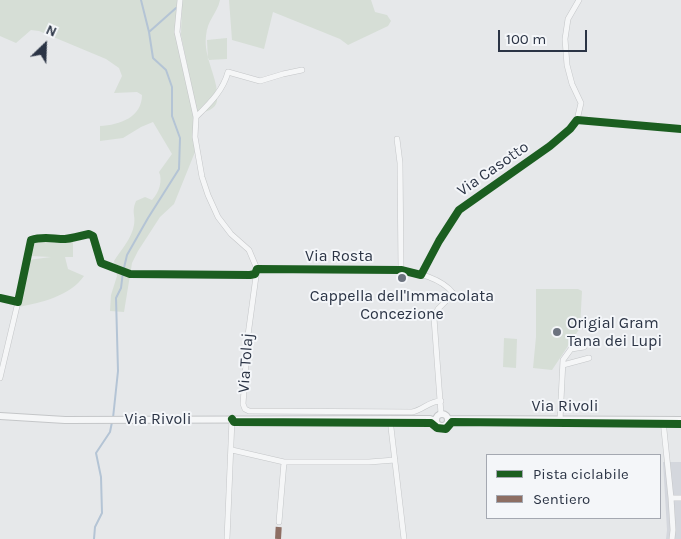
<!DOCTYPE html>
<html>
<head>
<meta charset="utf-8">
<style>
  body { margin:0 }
  #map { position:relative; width:681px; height:539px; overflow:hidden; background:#e6e8ea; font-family:Karla,sans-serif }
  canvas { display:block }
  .legend { position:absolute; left:486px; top:454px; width:175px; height:65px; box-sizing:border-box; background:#f4f6f9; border:1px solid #a4a8b1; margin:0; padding:6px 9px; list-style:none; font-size:15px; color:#2b3445 }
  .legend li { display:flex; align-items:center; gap:10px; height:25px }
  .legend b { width:25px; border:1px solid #a4a8b1 }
  .north { position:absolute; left:20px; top:20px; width:50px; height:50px; -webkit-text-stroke:4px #f4f6f9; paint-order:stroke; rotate:24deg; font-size:14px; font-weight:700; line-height:20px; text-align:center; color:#2b3445 }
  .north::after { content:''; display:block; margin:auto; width:18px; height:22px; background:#2b3445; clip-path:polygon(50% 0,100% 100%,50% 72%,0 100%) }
  .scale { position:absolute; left:498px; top:30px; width:89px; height:22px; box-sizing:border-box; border:2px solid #2b3445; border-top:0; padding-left:6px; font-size:15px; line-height:18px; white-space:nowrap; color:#2b3445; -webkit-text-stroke:4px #f4f6f9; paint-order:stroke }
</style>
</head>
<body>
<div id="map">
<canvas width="681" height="539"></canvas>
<ul class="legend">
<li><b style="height:6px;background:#1b5e20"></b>Pista ciclabile</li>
<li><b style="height:6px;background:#8d6e63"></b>Sentiero</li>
</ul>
<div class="north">N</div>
<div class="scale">100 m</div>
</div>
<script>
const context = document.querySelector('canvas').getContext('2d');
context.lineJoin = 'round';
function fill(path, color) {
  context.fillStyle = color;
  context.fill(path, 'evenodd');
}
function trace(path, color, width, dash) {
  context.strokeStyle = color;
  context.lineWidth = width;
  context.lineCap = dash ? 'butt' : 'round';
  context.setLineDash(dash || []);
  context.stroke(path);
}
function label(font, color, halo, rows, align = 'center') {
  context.font = font + ' Karla,sans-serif';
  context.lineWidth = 4;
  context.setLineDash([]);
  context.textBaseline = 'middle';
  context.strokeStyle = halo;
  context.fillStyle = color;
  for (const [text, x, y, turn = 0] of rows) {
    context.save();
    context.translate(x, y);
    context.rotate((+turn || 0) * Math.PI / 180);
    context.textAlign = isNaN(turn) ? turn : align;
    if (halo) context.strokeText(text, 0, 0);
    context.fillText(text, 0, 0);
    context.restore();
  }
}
fill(new Path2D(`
  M663 462H681V539H666L667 530Z`), '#d4d7dd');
fill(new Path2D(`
  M0 0H178L176 31 194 115 193 139 195 152 174 204 160 217 138 251 132 263 124 312 110 311 111 295 117 276 114 261C121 250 132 238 134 225 136 215 131 213 136 201L145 197 152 200C159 193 163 180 159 172L172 154 153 122 141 127 123 138 100 141V126C120 125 142 117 142 95L137 92 114 93 122 76 119 68 106 59 39 31 31 30 16 43 0 36Z
  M182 0H220C217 14 207 20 206 36 203 58 220 81 217 101 216 109 205 113 198 113L196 109 181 35Z
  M229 0H371L375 12 387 15 391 21 388 26 348 45 340 39 273 12 264 49 232 40Z
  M227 38V59L208 60 207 40Z
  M34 240H73V257H65L68 269 84 276C70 296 41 303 18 307L28 260 51 257 31 256Z
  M536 289H578L582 291 580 328 552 370 533 368 536 337Z
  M504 338 517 339 516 368 503 367Z`), '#d6ded6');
trace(new Path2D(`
  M141 0 149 32
  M113 418 118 371 116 298 121 288 123 272 127 255 148 218 179 169 180 138 172 116V87L166 70 153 58 149 32 176 8
  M94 539 95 527 102 513 101 477 96 453 110 432 112 422`), '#b4c4d5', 2);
const minor = new Path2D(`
  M180 0 177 32 196 117 195 137 202 177 208 195 218 217 231 234 249 250 257 269
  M196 117C209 104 223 91 228 72L260 81 283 74 302 70
  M397 139 400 163 401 270
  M257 269 248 335 243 404 245 409 249 411 412 412C423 410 429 401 441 401
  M257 269 401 270C418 273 441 278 453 293L452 295 438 309 434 318 441 414
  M421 275 439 241 459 210 550 146 570 129 577 120 581 103 572 84 567 65 565 39 568 19 579 0
  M563 365 589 358
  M0 378 18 302
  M390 419 404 539
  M560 420 563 360 571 349 584 347
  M663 420 671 498 673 530 672 539
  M232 450 284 462H369L395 460
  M671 498H681
  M279 522 284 462
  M227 539 232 419`);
const tertiary = new Path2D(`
  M436 420a6 6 0 1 1 12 0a6 6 0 1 1-12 0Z
  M0 416 65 420 430 419 435 421
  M448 419 681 420`);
trace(minor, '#c4c6c8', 6);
trace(tertiary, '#c4c6c8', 8);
trace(minor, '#f5f6f7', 5);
trace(tertiary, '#f5f6f7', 6);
trace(new Path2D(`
  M278 539 279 522`), '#8d6e63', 6, [12, 6]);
trace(new Path2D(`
  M0 298 18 302 31 240C43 236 53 239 65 239 73 238 81 236 89 234L93 236 101 263 130 274 250 275 255 274 257 269 401 270 421 275 439 241 459 210 550 146 570 129 577 120 681 129
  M232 419 234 422 431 423 437 428 446 429 452 422 681 424`), '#1b5e20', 8);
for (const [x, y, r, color] of [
  [402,278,5,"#6c737f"],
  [557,332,5,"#6c737f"]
]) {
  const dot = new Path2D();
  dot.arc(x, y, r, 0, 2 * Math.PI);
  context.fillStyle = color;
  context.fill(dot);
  trace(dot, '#f4f6f9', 2);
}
label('16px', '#2b3445', '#f4f6f9', [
  ["Via Casotto",493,169,-35],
  ["Via Rosta",339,256],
  ["Via Tolaj",246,363,-86],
  ["Via Rivoli",565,406],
  ["Via Rivoli",158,419]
]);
label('16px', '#2b3445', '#f4f6f9', [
  ["Cappella dell'Immacolata",402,296],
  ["Concezione",402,314],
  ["Origial Gram",567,323,"left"],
  ["Tana dei Lupi",567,341,"left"]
]);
</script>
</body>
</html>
